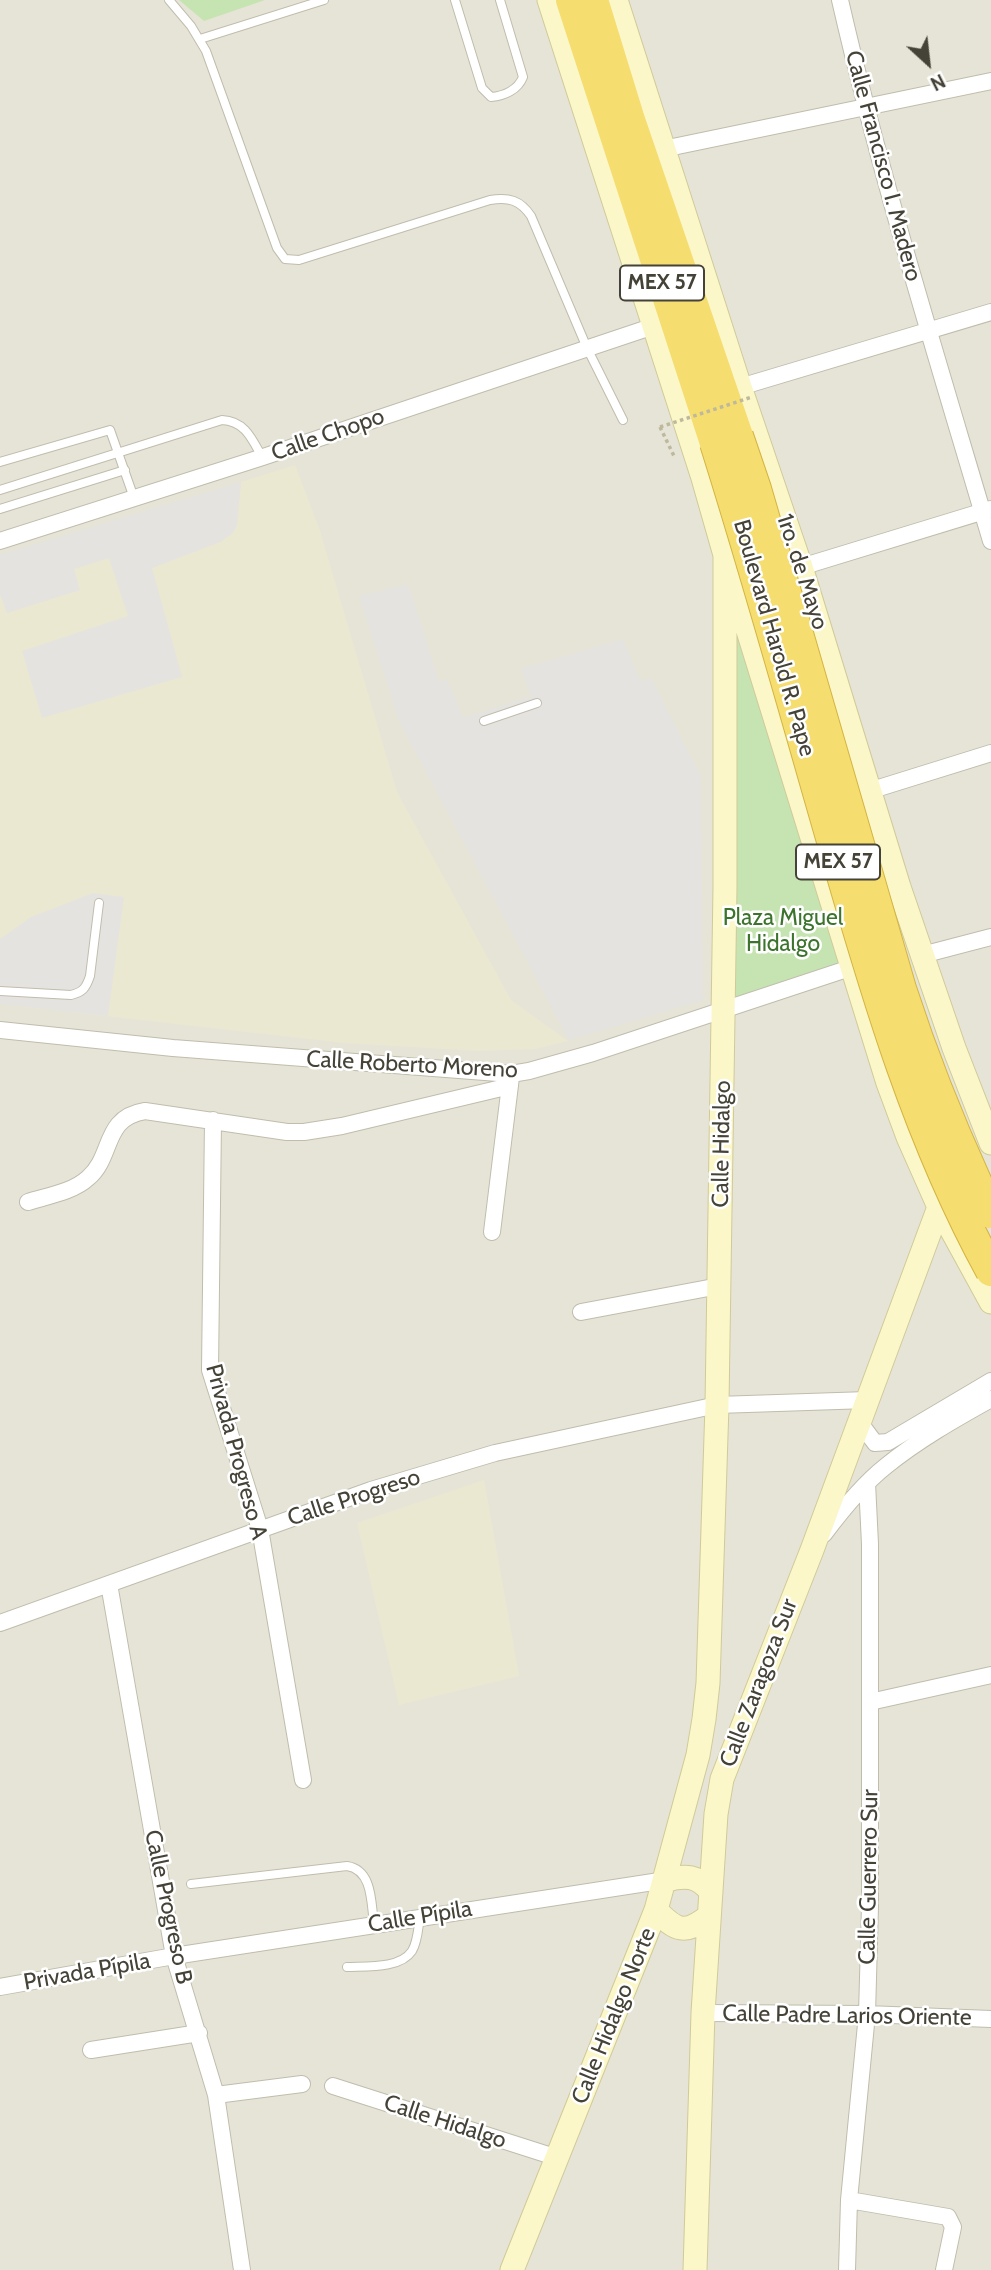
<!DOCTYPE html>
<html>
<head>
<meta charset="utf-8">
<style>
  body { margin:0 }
  #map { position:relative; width:991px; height:2270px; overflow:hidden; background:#f3f1e7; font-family:Cabin,sans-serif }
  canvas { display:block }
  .north { position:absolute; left:893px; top:28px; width:70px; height:70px; -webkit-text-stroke:5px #fff; paint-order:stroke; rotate:153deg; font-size:19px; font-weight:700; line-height:28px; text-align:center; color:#454237 }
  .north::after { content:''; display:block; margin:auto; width:24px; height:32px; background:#454237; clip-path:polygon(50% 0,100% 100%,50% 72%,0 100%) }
</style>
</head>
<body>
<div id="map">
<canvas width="991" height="2270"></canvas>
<div class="north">N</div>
</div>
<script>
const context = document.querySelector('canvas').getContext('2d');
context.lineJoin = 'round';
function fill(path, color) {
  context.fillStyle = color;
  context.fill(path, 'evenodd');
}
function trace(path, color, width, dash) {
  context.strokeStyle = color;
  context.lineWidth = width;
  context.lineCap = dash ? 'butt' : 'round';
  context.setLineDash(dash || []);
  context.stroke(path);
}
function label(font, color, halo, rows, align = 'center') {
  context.font = font + ' Cabin,sans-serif';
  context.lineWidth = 5;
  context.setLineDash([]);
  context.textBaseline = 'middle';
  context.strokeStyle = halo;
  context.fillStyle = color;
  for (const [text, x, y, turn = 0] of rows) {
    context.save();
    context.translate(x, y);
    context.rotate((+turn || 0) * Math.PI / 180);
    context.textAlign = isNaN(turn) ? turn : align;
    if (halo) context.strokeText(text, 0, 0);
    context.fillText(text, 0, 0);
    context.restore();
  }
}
fill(new Path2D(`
  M0 0H991V2270H0Z`), '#e6e4d6');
fill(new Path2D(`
  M295 465 320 531 397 792 511 1000 568 1041 535 1049 479 1051 344 1043 0 1004V594L7 613 79 590 74 569 109 558 128 616 182 677 152 568 220 542 232 533 237 524 241 482Z
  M484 1480 519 1676 399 1705 357 1523Z`), '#ebe8d2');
fill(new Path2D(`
  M179 0H265L204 21Z
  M733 606 841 962 735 997Z`), '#c6e4b2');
fill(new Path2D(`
  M241 482 237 525 233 533 220 542 152 568 182 677 42 718 22 651 128 616 109 558 74 569 80 590 7 613 0 594V555Z
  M408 584 439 682 447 679 463 718 531 696 521 669 623 639 640 681 651 678 701 777 703 1000 569 1040 399 721 359 596Z
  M93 893 124 897 108 1016 0 1004V939L31 917Z`), '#e4e3df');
const lane = new Path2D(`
  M169 0 191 26 206 51 277 248 285 259 299 260 490 200C509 197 520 200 531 216L587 348 623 420
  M455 0 482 88 491 97C504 96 518 90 523 77L500 0
  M200 39 324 0
  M0 462 110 430 134 498
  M0 490 222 420C245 421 252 439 262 457
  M0 509 125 470
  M484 721 537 703
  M0 991 71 995C83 992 86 988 90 976L99 903
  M191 1884 347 1866C373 1870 371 1903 374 1924
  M347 1967C366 1966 400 1969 412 1951 418 1941 418 1928 420 1917`);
const street = new Path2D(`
  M840 0C882 183 938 361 991 541
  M663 149 991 81
  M740 387 991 312
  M0 541 263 457 654 326
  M801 567 991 509
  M869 791 991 753
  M922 955 991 937
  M0 1030 173 1048 511 1074 529 1071 593 1053 850 968
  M213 1120 210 1370 260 1529 303 1780
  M28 1202C47 1196 73 1192 88 1178 114 1156 102 1118 145 1111L287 1132H304L342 1126 510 1086
  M492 1232 511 1077
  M581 1312 719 1286
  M860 1423 875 1443 888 1442 991 1381
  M824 1534C842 1510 862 1485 886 1466 918 1440 955 1419 991 1399
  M109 1584 174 1956 216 2095 242 2270
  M0 1623 371 1490 495 1453 717 1405 868 1400
  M870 1702 991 1675
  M0 1987 174 1956 666 1880
  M703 2013 867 2014 991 2019
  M91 2050 199 2033
  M333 2086 558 2158
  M216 2095 302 2084
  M849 2200 948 2217 953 2227 944 2270
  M847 2270 849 2200 867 2014 870 1906V1544L867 1483`);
const secondary = new Path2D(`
  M616 0 740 387 801 567 899 887 954 1048 991 1143
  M732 579 888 1083 908 1137 939 1207 991 1302
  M666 1880C685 1875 698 1875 711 1892
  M656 1910C676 1931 685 1935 709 1916
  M512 2270 656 1910 698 1755 704 1719 708 1683 717 1405 725 887V555L703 478 549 0
  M695 2270 703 2013 716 1814 722 1779 812 1550 939 1207 954 1177`);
const highway = new Path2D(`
  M571 0 715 443
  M593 0 629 117 738 436`);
trace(lane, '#c0bdad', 10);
trace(street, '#c0bdad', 18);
trace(secondary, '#d0ca99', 25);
trace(highway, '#d4b440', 32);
trace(new Path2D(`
  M660 427 674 456`), '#beb89d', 3.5, [3.5, 3.5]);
trace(lane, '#fff', 8);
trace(street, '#fff', 16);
trace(secondary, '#fbf7c9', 23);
trace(highway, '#f5dd70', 30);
const highwayBridge = new Path2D(`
  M738 436 756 489 901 989C926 1066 956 1140 991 1213
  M715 443C758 579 796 717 836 855 877 997 919 1140 991 1271`);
trace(highwayBridge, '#d4b440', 32, []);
trace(new Path2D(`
  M660 427 752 397`), '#beb89d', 3.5, [3.5, 3.5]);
trace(highwayBridge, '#f5dd70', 30);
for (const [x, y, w] of [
  [662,283,84],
  [838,862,84]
]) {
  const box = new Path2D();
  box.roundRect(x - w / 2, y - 17.5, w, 35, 5);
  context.fillStyle = '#fff';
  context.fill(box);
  trace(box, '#454237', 2);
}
label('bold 21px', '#454237', null, [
  ["MEX 57",662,283],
  ["MEX 57",838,862]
]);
label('23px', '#454237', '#fff', [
  ["Calle Francisco I. Madero",883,166,75],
  ["Calle Chopo",328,435,-19],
  ["1ro. de Mayo",802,572,72],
  ["Boulevard Harold R. Pape",774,638,74],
  ["Calle Roberto Moreno",412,1065,3],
  ["Calle Hidalgo",722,1144,-89],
  ["Privada Progreso A",236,1452,75],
  ["Calle Progreso",354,1498,-18],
  ["Calle Zaragoza Sur",759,1683,-69],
  ["Calle Guerrero Sur",869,1877,-89],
  ["Calle Progreso B",168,1907,78],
  ["Calle Pípila",420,1917,-9],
  ["Privada Pípila",87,1972,-10],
  ["Calle Hidalgo Norte",614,2016,-68],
  ["Calle Padre Larios Oriente",847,2016,1],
  ["Calle Hidalgo",445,2122,18]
]);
label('23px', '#3d742d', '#fff', [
  ["Plaza Miguel",783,918],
  ["Hidalgo",783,944]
]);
</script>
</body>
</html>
